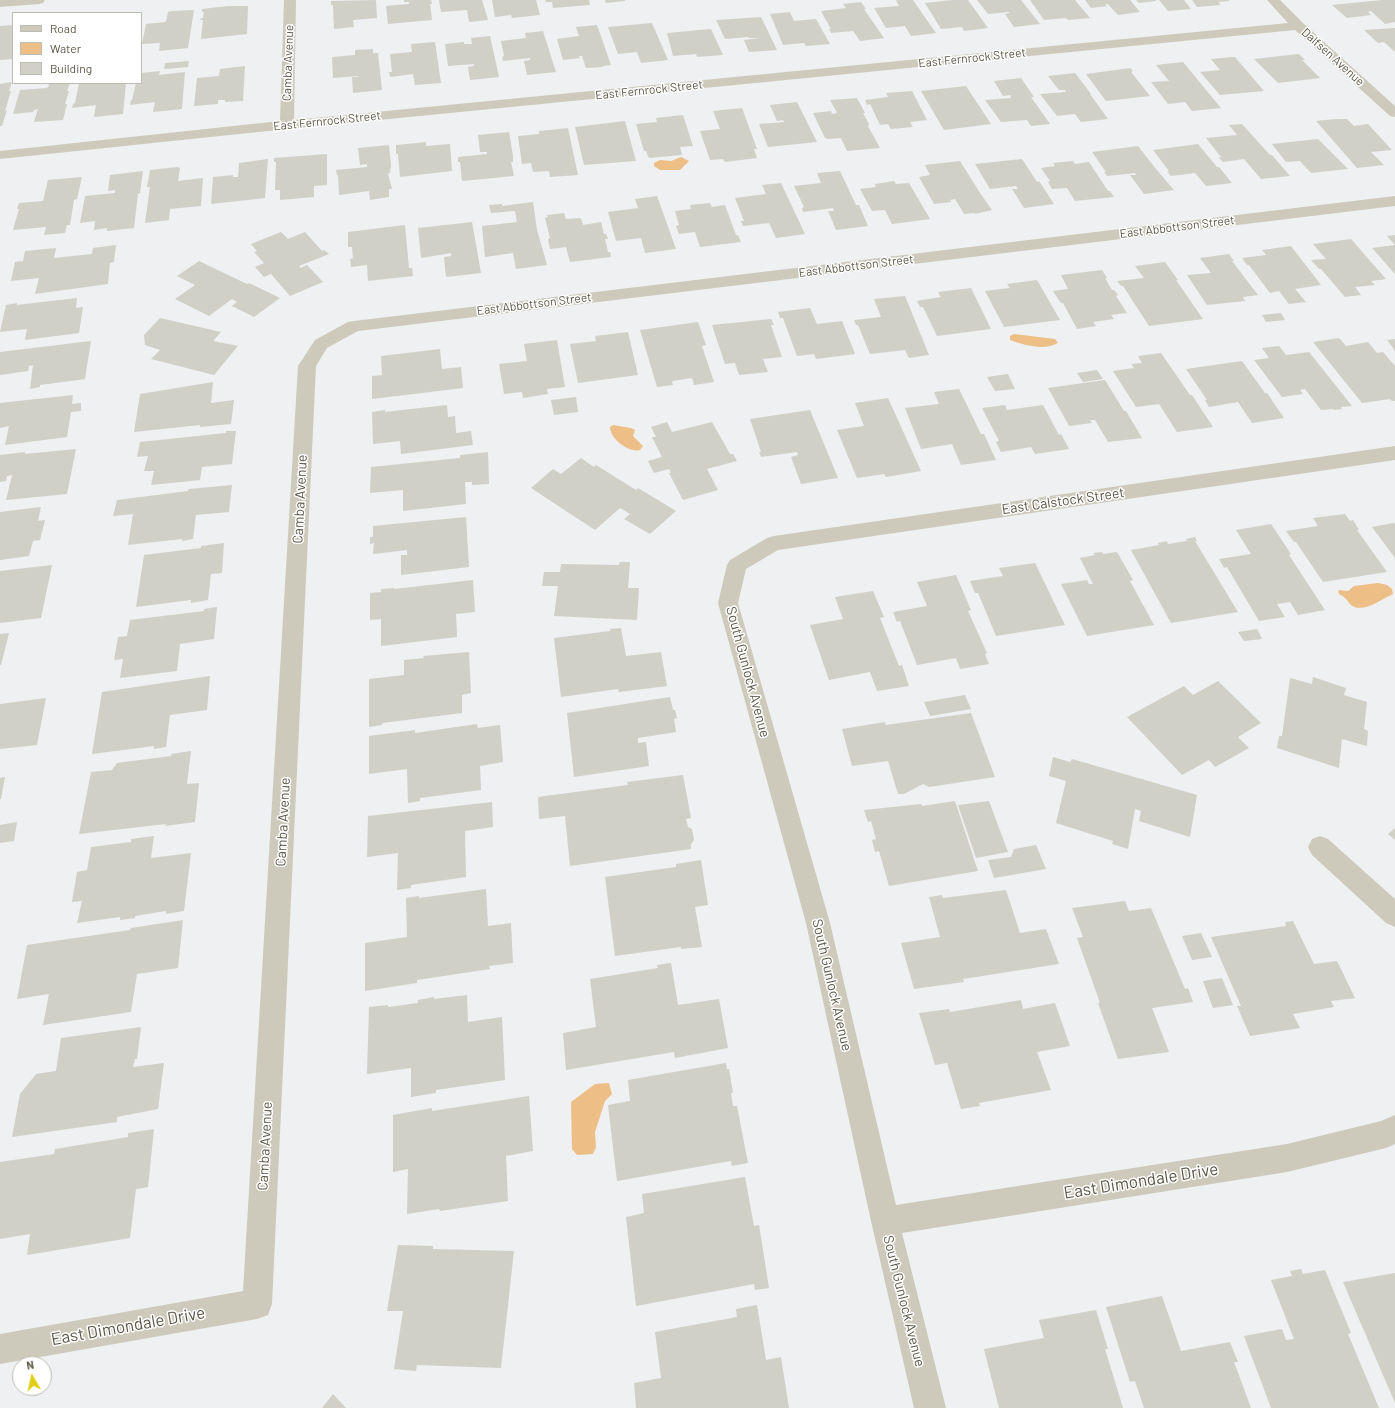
<!DOCTYPE html>
<html>
<head>
<meta charset="utf-8">
<style>
  body { margin:0 }
  #map { position:relative; width:1395px; height:1408px; overflow:hidden; background:#eef0f1; font-family:Barlow,sans-serif }
  canvas { display:block }
  .legend { position:absolute; left:12px; top:12px; width:130px; height:72px; box-sizing:border-box; background:#fff; border:1px solid #bdbcb5; margin:0; padding:5px 7px; list-style:none; font-size:12px; color:#5b5746 }
  .legend li { display:flex; align-items:center; gap:8px; height:20px }
  .legend b { width:20px; border:1px solid #bdbcb5 }
  .north { position:absolute; left:12px; top:1356px; width:40px; height:40px; box-sizing:border-box; background:#fff; border:1px solid #bdbcb5; border-radius:50%; rotate:351deg; font-size:11px; font-weight:700; line-height:16px; text-align:center; color:#5b5746 }
  .north::after { content:''; display:block; margin:auto; width:14px; height:18px; background:#e2ce16; clip-path:polygon(50% 0,100% 100%,50% 72%,0 100%) }
</style>
</head>
<body>
<div id="map">
<canvas width="1395" height="1408"></canvas>
<ul class="legend">
<li><b style="height:5px;background:#cdcabc"></b>Road</li>
<li><b style="height:11px;background:#edbf87"></b>Water</li>
<li><b style="height:11px;background:#d0d0c7"></b>Building</li>
</ul>
<div class="north">N</div>
</div>
<script>
const context = document.querySelector('canvas').getContext('2d');
context.lineJoin = 'round';
function fill(path, color) {
  context.fillStyle = color;
  context.fill(path, 'evenodd');
}
function label(font, color, halo, rows, align = 'center') {
  context.font = font + ' Barlow,sans-serif';
  context.lineWidth = 3;
  context.setLineDash([]);
  context.textBaseline = 'middle';
  context.strokeStyle = halo;
  context.fillStyle = color;
  for (const [text, x, y, turn = 0] of rows) {
    context.save();
    context.translate(x, y);
    context.rotate((+turn || 0) * Math.PI / 180);
    context.textAlign = isNaN(turn) ? turn : align;
    if (halo) context.strokeText(text, 0, 0);
    context.fillText(text, 0, 0);
    context.restore();
  }
}
fill(new Path2D(`
  M681 157 689 161 680 170H660L654 166V163L660 160 671 161Z
  M1014 334 1055 339 1058 343C1044 351 1024 345 1010 340V336Z
  M613 425 631 428 635 430 633 436 643 446 640 450C629 453 610 439 610 427Z
  M1378 583 1387 585 1392 589 1393 594C1382 599 1363 614 1351 605 1348 603 1348 600 1345 598 1342 595 1340 596 1338 592L1339 590 1348 591 1354 586Z
  M609 1083 612 1094 605 1101 595 1132 596 1147 593 1154 577 1155 572 1149 571 1102 595 1084Z`), '#edbf87');
fill(new Path2D(`
  M376 0 377 18 353 20 354 27 334 29 333 5H331V1Z
  M404 0H431L432 4H430L432 20 388 24 386 6 409 4V2H404Z
  M439 0H482L488 20 469 22 467 10 441 12Z
  M492 0H536L540 15 512 18 511 15 495 17Z
  M545 0H589L590 5 553 8 552 2H546Z
  M605 0H625V1L606 3Z
  M896 0H913L936 33 911 36 905 26 886 28 874 8 899 6Z
  M952 0H968L988 28 964 31 962 27 941 29 925 3Z
  M977 0H1021L1040 24 1014 27 1005 14 1010 13 1009 12 988 14Z
  M1030 0H1075L1090 18 1068 20 1066 18 1044 20Z
  M1085 0H1130L1140 12 1118 15 1108 4H1105L1107 6 1091 8Z
  M1136 0H1156V1L1139 3Z
  M1159 0H1184L1191 9 1168 11Z
  M1192 0H1229V1L1218 2 1221 5 1197 7Z
  M1382 0H1395V22L1385 24 1371 11 1368 12 1371 15 1347 18 1332 5Z
  M861 2 866 9H864L884 38 860 41 853 31 831 33 829 29H831L821 11 846 8 843 4Z
  M228 6H248L247 34 201 39 203 20H200L201 18H203L204 12H202V9Z
  M194 10 188 48 159 51 160 43 142 44 146 24 166 22 168 12 171 11Z
  M790 12 794 21 816 19 830 44 806 46 804 43 783 45 770 14Z
  M761 17 777 50 749 52 744 40 760 38H749L748 37 725 39 716 20Z
  M652 23 668 60 641 63 637 52 618 54 608 27Z
  M13 25V59L0 60V26Z
  M597 25 611 65 603 66V67L586 68 582 56H579L580 58 563 60 557 39 579 36 576 27Z
  M1395 28V52L1384 42 1378 43 1364 30Z
  M711 29 723 55 697 57 696 54 673 56 667 33Z
  M543 31 556 72 527 75 524 61 530 60V58L503 61 502 57 504 56 501 41 526 38 525 33Z
  M490 36 499 77 470 80 468 67 474 66V64L448 66 445 44 464 42V44H472L471 38Z
  M435 42 441 83 415 85 413 74 390 77 389 72H392L390 54 412 52 411 44Z
  M373 49V53H378L382 90 353 93 352 77H358V76L333 78 332 57 355 55V50Z
  M1299 54 1305 60H1302L1320 78 1278 83 1254 59Z
  M1232 57H1235L1264 91 1220 95 1200 72 1220 70 1211 59Z
  M189 61 188 67 164 69 165 63Z
  M1183 62 1221 108 1192 111 1185 102 1168 104 1151 82 1169 81 1156 65Z
  M245 66 243 101 225 102V100H218V104L194 106 197 78 219 76 220 69Z
  M1130 68 1133 71 1131 72 1150 96 1106 101 1086 74Z
  M160 71 159 75 185 72 182 109 153 112 155 102 130 105 131 100H132L136 83H141V73Z
  M1075 73 1091 94H1090L1108 119 1081 122 1075 114 1057 116 1040 94 1066 92 1065 90H1059L1048 76Z
  M1021 78 1034 97H1031L1050 124 1031 126 1027 120 1001 122 985 100 1011 98 1010 95 1003 96 994 81Z
  M12 82 9 91H11L5 111 7 110 2 126H0V84Z
  M48 83H70L67 91H69L65 104H67L63 120 34 122 38 109 34 110 33 112 13 114 20 90 47 88 49 86Z
  M79 83H126L123 114 94 117 96 105 72 108 73 104 75 103Z
  M966 86 991 124 944 130 921 91Z
  M912 91 927 120 910 122 913 127 891 129 888 124 880 125 870 104 867 105 865 100 888 97 886 93Z
  M857 98 865 113H863L869 124 868 126 880 148 847 151 841 138 828 139 825 138 813 113 831 111 832 114 837 113 830 100Z
  M797 102 817 142 768 147 759 124 784 122 783 120 777 121 770 105Z
  M742 108 757 149H754L757 158 725 162 723 159 710 160 700 131 720 129 713 111Z
  M683 115 693 146 680 147 682 155 649 158 646 151H644L636 124 657 122 656 118Z
  M1335 119H1347L1354 126 1368 124 1392 150 1371 152 1384 165 1357 168 1316 121Z
  M625 121 636 161 584 165 575 127Z
  M1242 124 1270 155H1272L1290 176 1261 179 1244 159 1223 162 1219 158 1221 157 1206 138 1237 135 1229 125Z
  M568 128 578 175 550 177 549 171 533 172 531 163 522 164 518 136 539 134V131Z
  M509 132 513 156V162H511L514 176 462 181 460 162H458V157L487 154V152H480L478 135Z
  M1318 139 1348 169 1311 173 1300 161 1286 162 1272 144Z
  M426 142V146L450 144 452 171 400 177 398 154H396V145Z
  M1198 144 1217 167H1219L1232 183 1206 186 1195 173 1171 176 1167 171H1169L1153 150Z
  M389 145 391 166 390 173 388 174 392 189H389V197L370 200 369 191 339 195 338 175H337L336 170 367 167V164L360 165 358 148Z
  M1138 146 1156 169 1174 190 1144 194 1130 175H1136L1135 173 1107 176 1104 172H1106L1092 152Z
  M327 154V185L314 186V197L280 200V190H275L276 162H274V158Z
  M268 159 265 198 211 204 213 177 233 175V177H238L239 163Z
  M1022 159 1037 182 1039 181 1054 204 1024 208 1012 189H1018L1016 186 990 189 975 164Z
  M960 161 980 193 992 210 975 214V213L964 214 955 199 950 200 951 202 934 204 919 177 930 175 925 165Z
  M1073 161 1075 164 1089 162 1108 191H1110L1114 197 1075 201 1067 188 1052 189 1048 182 1050 181 1041 168 1055 166 1053 163Z
  M177 167 180 168 178 181 203 178 201 206 170 209 169 220 145 223 150 187H147L150 170Z
  M143 171 140 193 138 194 134 228 107 231V228L94 230 95 221 80 223 85 196 115 193V190L108 191 110 175Z
  M840 171 856 205H859L868 226 836 230 828 211H834L833 208 803 212 802 208 804 207 794 186 821 183 817 173Z
  M82 177 77 199 74 200 70 225H67L65 233 44 235 46 227 13 230 19 209H17L19 203 43 201 48 180Z
  M894 181 896 184 909 183 930 219 892 224 885 210 872 211 860 189 876 187 875 184Z
  M781 183 805 234 776 238 769 223 743 226 741 221H744L735 198 766 194 762 185Z
  M657 196 676 249 645 253 641 238 616 241 608 212 638 208 635 199Z
  M533 202 537 230 547 265 516 269 513 253 485 257 482 226 517 222 515 211 491 213 489 205 502 204V206Z
  M710 203 712 207 725 205 736 235H738L741 242 700 247 695 232 679 234 676 226 679 225 675 211 691 209 690 205Z
  M564 213 566 219 581 218 583 225 601 222 604 234H606L608 239H605L608 252H610L611 257 570 262 566 247 550 249 548 239 550 238 545 218 548 217 547 215Z
  M472 222 481 273 446 277 444 257 451 256V253L421 258 418 228Z
  M405 225 409 268H412L413 276 368 281 367 265 351 267 350 259 353 258 352 247H348V232Z
  M281 232 288 239 305 232 322 251 324 250 329 254 299 266 301 268 307 265 323 282 290 296 271 274 264 277 255 267 264 263 254 252 257 251 251 244Z
  M1395 235V245L1387 236Z
  M1351 239 1386 279 1371 281 1375 285 1355 287 1361 295 1345 297 1321 269H1319L1311 260 1326 259 1313 244Z
  M116 245 114 262 110 263 108 284 35 294 39 278 11 281 15 262 23 261 25 251 56 248 54 258 92 254 93 248Z
  M1395 245V274L1372 248Z
  M1291 246 1321 285 1295 289 1306 302 1289 304 1279 291 1270 293 1249 265H1247L1242 258 1266 255 1262 250Z
  M1229 254 1234 261H1232L1258 295 1243 297 1245 301 1207 305 1187 275 1211 273 1200 258Z
  M199 261 247 284 249 283 280 298 254 317 232 306 237 302 232 299 209 316 175 299 195 285 177 276Z
  M1165 262 1178 280H1176L1203 319 1149 326 1123 286H1121L1117 281 1144 278 1135 266Z
  M1102 270 1107 278H1105L1112 290H1114L1118 295 1116 296 1127 313 1111 315 1114 319 1093 322 1096 326 1077 329 1063 303H1061L1053 291 1068 289 1061 275Z
  M1037 280 1060 320 1004 327 985 291 1010 288 1007 284Z
  M971 288 991 329 937 336 923 307H920L917 301 941 297 938 292Z
  M905 296 929 355 909 358 905 350 870 354 858 325H856L854 320 881 317 874 299Z
  M77 298 76 308 83 307 79 333 25 340 27 329 0 332 6 305 17 303V305Z
  M810 308 817 324 842 321 855 354 816 359 814 354 797 356 783 318H780L778 312Z
  M1281 313 1285 320 1266 322 1262 315Z
  M160 318 221 332 213 341 238 346 214 375 151 359 160 350 145 345 144 335Z
  M771 319 774 325H771L782 357 763 359 768 372 739 375 735 363 725 364 712 325Z
  M698 322 706 345 702 346 714 382 694 385 692 378 672 381 673 385 657 387 640 330Z
  M628 332 638 375 578 383 570 344 596 341 595 336Z
  M1339 338 1346 346 1368 342 1377 353 1383 352 1395 366V401H1392L1390 399 1362 403 1313 342Z
  M1395 339V351L1387 340Z
  M557 340 565 387 547 389 548 394 523 398 522 392 504 394 499 364 527 361 524 344Z
  M91 341 85 379 40 385V387L30 389 33 365 29 366 28 371 0 375V352Z
  M1279 346 1286 355 1309 352 1352 406 1341 407 1342 409 1335 410 1333 409 1321 410 1305 389 1300 390 1303 394 1282 397 1254 360 1269 358 1262 348Z
  M440 349 442 369 461 367 463 388 372 399V376L382 375 381 356Z
  M1161 353 1190 395H1192L1213 427 1177 432 1159 404 1136 407 1113 371 1134 368 1131 364 1142 363 1138 356Z
  M1242 361 1265 393H1267L1284 418 1252 423 1238 402 1209 407 1205 400H1207L1186 369Z
  M1097 370 1103 379 1083 382 1077 373Z
  M1008 374 1015 389 995 391 987 377Z
  M1105 380 1124 411H1126L1142 438 1108 442 1095 420H1090L1092 423 1069 426 1048 388Z
  M213 382 211 403 234 400 231 424 200 427V425L134 432 140 394Z
  M959 389 981 434H984L996 460 961 465 952 444 921 449 905 408 939 404 934 392Z
  M73 395 72 404 81 403V411L71 412 67 437 5 445 9 426 0 428V403Z
  M576 397 578 412 554 415 551 400Z
  M888 398 921 471 886 477 884 474 857 478 837 430 864 426 855 403Z
  M447 405 448 417 455 416 456 433 471 431 473 445 401 454 400 441 373 444 372 412 385 410V412Z
  M1005 405 1007 410 1043 405 1059 435 1061 434 1069 449 1035 454 1031 447 1001 452 996 442 999 441 982 408Z
  M810 410 838 478 801 484 791 457 798 455 797 452 761 457 759 452H761L750 419Z
  M667 422 672 432 712 422 730 454H733L737 461 707 469 718 490 683 500 669 473H671L669 469 654 473 648 461 662 457 652 437H656L651 427Z
  M226 431H236L232 464 202 467 200 480 151 485 154 471H144L148 456 137 457 140 442 226 433Z
  M76 449 67 494 6 500 12 475 7 476 6 481 0 482V455L25 452V454Z
  M488 452 489 484 472 485V482H465L466 504 403 511V490L370 493 371 467 460 458V455Z
  M581 458 594 467 596 465 636 490 638 488 676 511 650 534 624 519 630 514 620 508 595 530 531 488 553 469 561 474Z
  M232 485 229 512 196 515 193 539 182 541V539L128 545 133 514 113 516 117 500 188 491 189 489Z
  M41 507 38 521 45 520 40 540 33 541 29 556 0 560V512Z
  M1345 514 1350 521 1353 520 1359 530H1357L1387 572 1323 582 1296 542H1294L1286 531 1318 526 1313 518Z
  M466 517 469 567 401 575V555H407V550L373 554 374 543 370 544V537H373V526Z
  M1393 523 1395 524V558L1372 527Z
  M1271 524 1291 554 1289 555 1325 610 1298 615 1290 602 1277 604 1285 617 1259 621 1227 567 1224 568 1219 559 1251 554 1236 530Z
  M1195 537 1197 541H1195L1238 612 1171 623 1131 550 1159 545 1158 543 1167 541 1168 544 1187 541 1186 539Z
  M224 543 222 573 211 574 208 600 191 603V600L136 607 144 555 201 548V546Z
  M1102 552 1103 554 1117 552 1133 580 1130 581 1154 625 1087 636 1061 584 1087 580 1089 584H1093L1080 558 1095 555 1093 553Z
  M620 562H630L628 588H639L637 620 554 616 558 586H542L544 572H560L561 564 619 565Z
  M1035 563 1065 625 996 636 978 593H975L970 581 1003 576 999 568Z
  M52 565 41 618 0 623V571Z
  M956 575 971 610 968 611 987 653 985 654 989 664 960 669 956 658 917 665 900 621 897 622 893 612 927 606 917 582Z
  M473 580 475 612 456 614 457 637 381 646V619L370 620V593L381 592V589L394 588V589Z
  M873 591 884 617 880 618 899 666 902 665 909 686 877 691 870 672 829 680 810 625 843 619 835 597Z
  M217 607 214 639 180 644 177 671 120 678 123 659 114 660 118 637 127 636 130 620 204 611V609Z
  M621 628 626 656 661 652 667 686 619 692 618 689 561 697 554 638 610 631V629Z
  M1257 629 1262 639 1244 641 1238 632Z
  M9 633 1 665H0V634Z
  M469 652 471 693 462 695V713L382 723V725L369 727V679L404 675V660L424 658 423 656Z
  M210 676 207 710 170 715 166 747 154 749V746L92 754 102 692Z
  M1313 677 1346 688 1344 695 1367 702 1364 729 1368 731 1367 746 1342 739 1339 768 1277 748 1279 736H1282L1290 678 1312 684Z
  M1218 681 1261 723 1238 737 1249 748 1215 767 1209 760 1182 775 1127 717 1184 686 1193 695Z
  M965 695 971 709 930 716 924 702Z
  M670 697 673 710H675L677 718 674 719 676 732 638 738V743L646 742 649 766 574 777 567 713Z
  M46 698 37 745 0 749V704Z
  M971 713 995 777 929 787 923 784 904 794H898L888 761 852 766 842 729 885 722 886 725Z
  M477 724 478 728 500 725 503 762 480 766 481 790 420 798V801L408 803 407 769 369 774V736L415 730V733Z
  M191 751 187 784 199 783 195 822 165 826 166 824 79 834 91 772 112 770 117 763 171 756V754Z
  M1053 757 1070 762 1072 759 1197 795 1190 837 1139 821 1141 811 1135 809 1128 849 1112 844 1113 841 1056 823 1066 781 1049 776Z
  M683 775 691 818 686 819 688 827 692 829 694 840 691 844V849L570 866 565 816 539 819 538 797 628 785 627 782Z
  M5 777 1 799H0V778Z
  M955 801 978 871 889 886 879 851 875 852 872 840 876 839 871 821 868 822 864 810 921 804 922 806Z
  M989 801 1008 852 976 858 958 805Z
  M492 802 493 827 465 831 466 877 411 885V888L397 890 398 853 367 857 368 816Z
  M17 822 14 841 0 843V825Z
  M1395 828V840L1388 834Z
  M154 836 151 858 191 853 184 911 166 914V911L135 916V918L120 920V917L77 923 82 901 72 902 77 872 87 870 91 847 131 842V839Z
  M1036 845 1046 869 994 878 988 860 1011 857 1014 849Z
  M701 860 708 905 695 907 702 947 681 949V947L615 956 605 877 676 867V864Z
  M486 889 488 926 511 923 513 963 489 966 490 969 417 980V983L365 991V943L407 937 406 898 419 896V898Z
  M1006 890 1020 933 1046 929 1059 964 963 979 964 982 914 989 901 943 940 937 929 897 942 895 943 898Z
  M1125 901 1129 911 1151 908 1185 989 1188 988 1193 1002 1152 1008 1169 1052 1118 1059 1098 1003H1100L1077 938 1083 937 1072 908Z
  M183 920 178 968 137 974 131 1012 43 1025 49 994 17 999 27 945 130 930 131 928Z
  M1293 921 1314 964 1337 961 1355 998 1331 1001 1334 1007 1293 1014 1300 1028 1250 1036 1237 1006H1241L1211 937 1286 926 1285 922Z
  M1201 933 1212 957 1192 960 1182 936Z
  M671 963 678 1005 719 999 728 1048 675 1058 674 1052 566 1070 563 1033 596 1027 590 979 658 968 657 965Z
  M1222 978 1233 1005 1213 1008 1203 981Z
  M467 995 468 1022 502 1017 505 1080 436 1090V1093L411 1097V1068L367 1074 369 1007 388 1005V1007L418 1003V1000L434 997V999Z
  M1021 1000 1023 1009 1055 1003 1070 1046 1037 1052 1051 1090 979 1103 980 1106 961 1109 947 1063 935 1065 919 1013 949 1009 950 1012Z
  M141 1027 137 1059H135L133 1067 164 1063 158 1109 117 1117V1122L12 1137 20 1094 36 1074 56 1071 61 1038Z
  M726 1063 727 1069H729L733 1093H731L733 1106H737L748 1163 732 1166 731 1161 617 1181 608 1105 630 1101 628 1080Z
  M529 1096 533 1151 506 1156 508 1201 440 1211 439 1209 407 1214 408 1169 393 1172V1115L432 1108V1111Z
  M154 1129 148 1187 136 1189 130 1238 27 1255 30 1234 0 1239V1162L54 1154 55 1149 128 1137V1133Z
  M745 1177 754 1226 759 1225 769 1288 755 1290 754 1284 636 1306 626 1217 644 1213 642 1194Z
  M398 1245 433 1246V1249L514 1251 501 1368 417 1365 416 1371 394 1369 403 1311H387Z
  M1301 1269 1303 1274 1325 1270 1351 1333 1348 1334 1379 1408H1271L1244 1336 1282 1329 1286 1340 1294 1339 1271 1280 1292 1276 1290 1271Z
  M1395 1273V1403L1343 1282Z
  M1162 1296 1181 1351 1230 1342 1238 1362H1234L1251 1408H1144L1135 1381 1130 1382 1106 1307Z
  M757 1305 766 1360 781 1357 789 1408H636L634 1383 661 1378 655 1332 737 1317 736 1309Z
  M1096 1310 1108 1349H1105L1123 1408H999L984 1349 1044 1338 1039 1320Z
  M333 1394 346 1408H322Z`), '#d0d0c7');
fill(new Path2D(`
  M0 0H45L43 3 39 4 0 7Z
  M284 0H296L294 120 1288 23 1267 0H1280L1303 23 1395 106V117L1390 116 1295 30 287 129 0 159V151L280 121Z
  M1395 196V206L358 331 327 348 316 366 272 1304 268 1315 257 1319 0 1364V1334L243 1291 298 366 315 340 348 322 354 321Z
  M1395 446V460L778 550 746 569 738 603 830 923 896 1205 1287 1144 1381 1121 1395 1115V1144L1386 1148 1287 1172 902 1233 946 1408H914L871 1221 806 923 718 603 727 565 730 560 767 538 774 536Z
  M1320 836 1328 839 1395 899V927L1386 923 1312 855 1308 847 1312 839Z`), '#cdcabc');
label('12px', '#5b5746', '#fff', [
  ["Dalfsen Avenue",1333,57,42],
  ["East Fernrock Street",972,58,-6],
  ["Camba Avenue",288,63,-88],
  ["East Fernrock Street",649,90,-6],
  ["East Fernrock Street",327,121,-6],
  ["East Abbottson Street",1177,227,-7],
  ["East Abbottson Street",856,266,-7],
  ["East Abbottson Street",534,304,-7]
]);
label('14px', '#5b5746', '#fff', [
  ["Camba Avenue",300,499,-87],
  ["East Calstock Street",1063,501,-8],
  ["South Gunlock Avenue",748,672,75],
  ["Camba Avenue",283,822,-87],
  ["South Gunlock Avenue",832,985,77],
  ["Camba Avenue",265,1146,-87],
  ["South Gunlock Avenue",904,1301,76]
]);
label('17px', '#5b5746', '#fff', [
  ["East Dimondale Drive",1141,1181,-9],
  ["East Dimondale Drive",128,1326,-10]
]);
</script>
</body>
</html>
